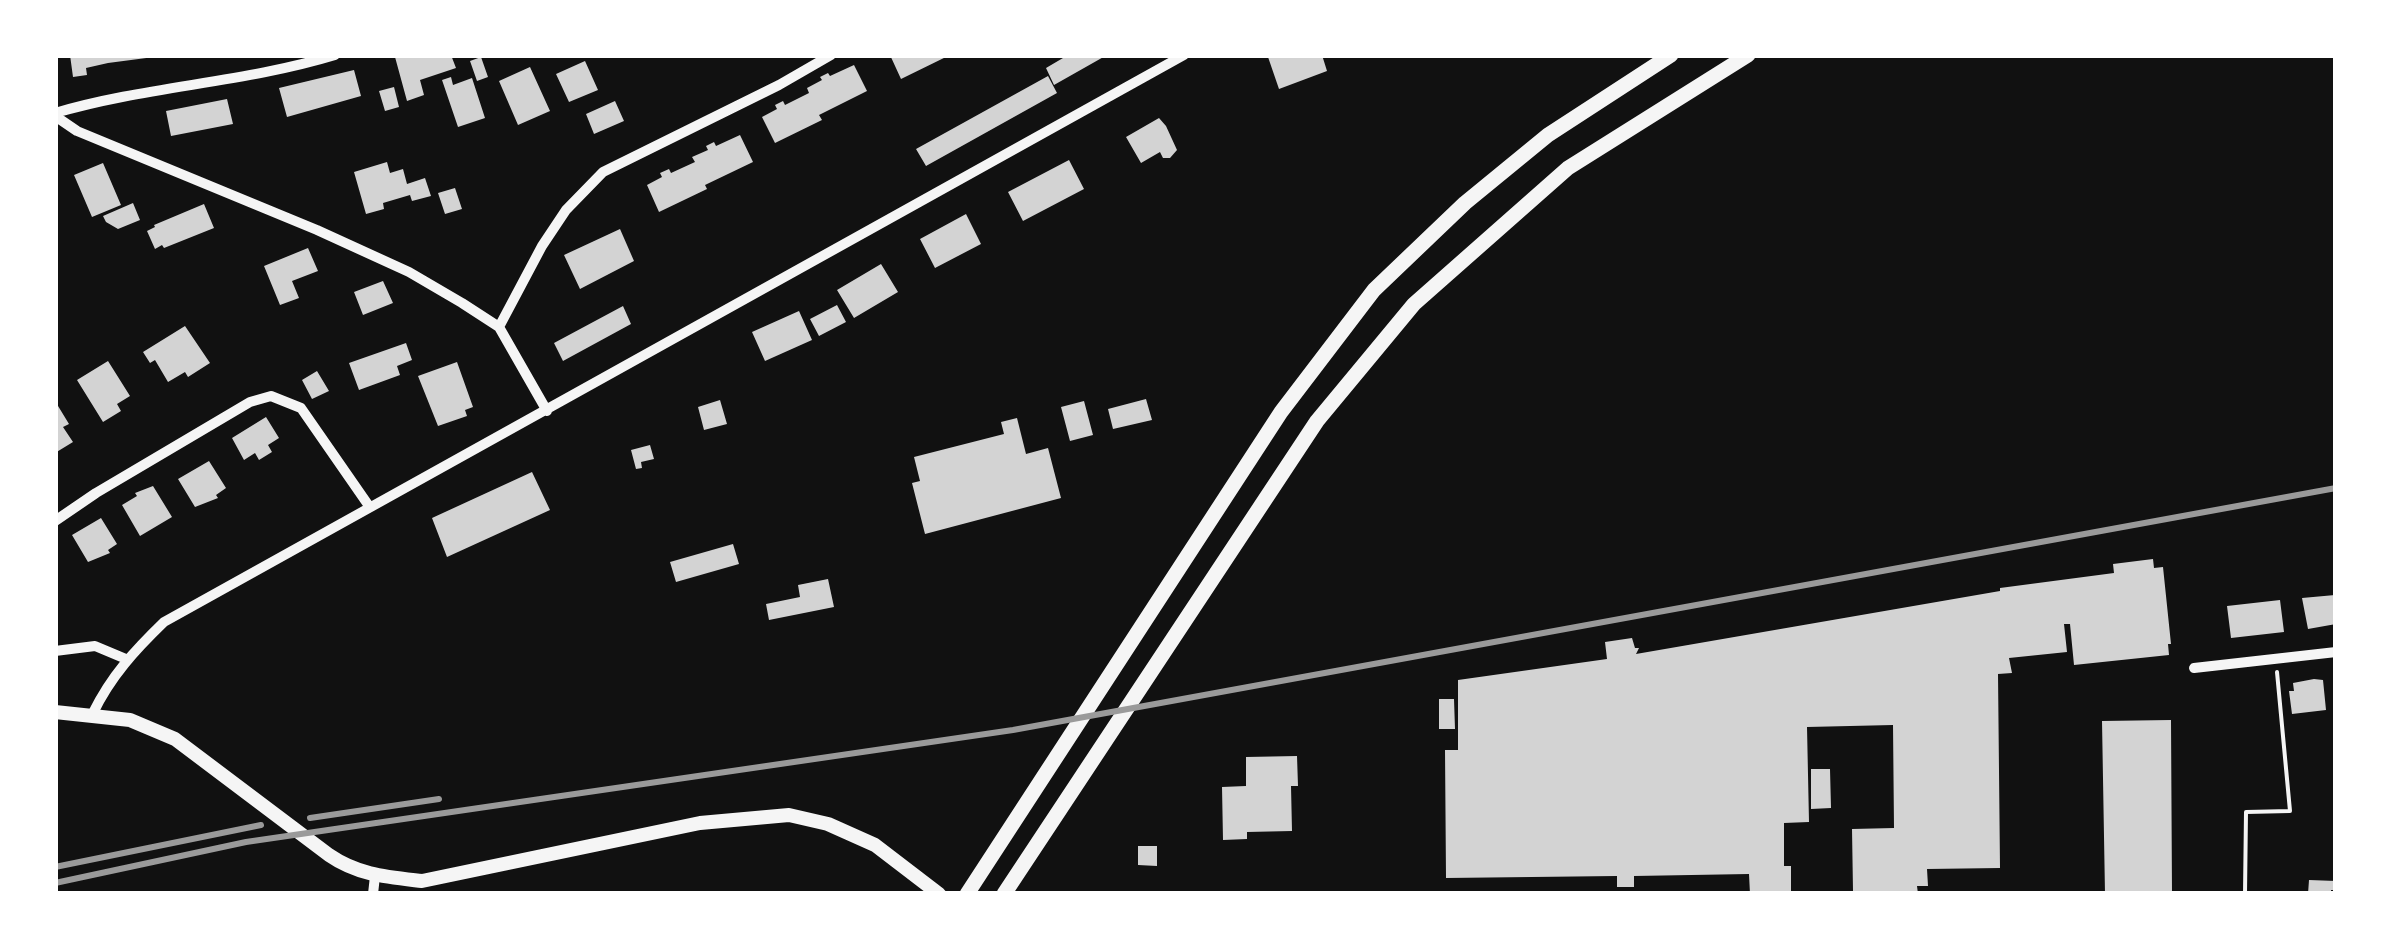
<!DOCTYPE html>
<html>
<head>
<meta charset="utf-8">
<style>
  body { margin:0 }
  #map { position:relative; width:2391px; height:949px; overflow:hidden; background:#111; font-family:"Work Sans",sans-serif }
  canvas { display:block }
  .frame { position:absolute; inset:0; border:58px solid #fff; pointer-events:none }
</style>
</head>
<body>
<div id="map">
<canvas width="2391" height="949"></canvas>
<div class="frame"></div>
</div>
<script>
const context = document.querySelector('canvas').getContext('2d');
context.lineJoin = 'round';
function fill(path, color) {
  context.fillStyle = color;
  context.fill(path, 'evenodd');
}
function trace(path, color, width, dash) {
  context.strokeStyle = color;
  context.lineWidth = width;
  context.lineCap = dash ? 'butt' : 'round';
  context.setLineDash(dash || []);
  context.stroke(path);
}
fill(new Path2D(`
  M70 55H154V57L108 63 86 68 87 75 73 77Z
  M402 55H451L456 68 420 80 424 95 407 101 395 57Z
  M890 55H950L901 79Z
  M1061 55H1107L1054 85 1046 68 1063 58Z
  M1273 55H1322L1327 71 1279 89 1268 57Z
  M481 57 488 77 477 81 470 61Z
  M585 61 598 90 569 102 556 74Z
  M854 65 867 91 819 115 822 120 775 143 762 117 777 109 775 105 783 101 785 105 809 93 807 88 822 80 820 77 828 73 830 76Z
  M530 67 550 111 518 125 499 81Z
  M354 70 361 96 287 117 279 88Z
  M1048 76 1057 93 926 166 916 149Z
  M451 77 453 85 472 78 485 118 458 127 442 80Z
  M394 87 399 107 385 111 379 91Z
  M227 99 233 124 171 136 166 111Z
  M615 101 624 121 594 134 586 114Z
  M1159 118 1166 126 1177 150 1170 158H1163L1160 152 1141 163 1126 137Z
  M740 135 753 162 705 185 707 189 659 212 647 185 662 177 660 173 669 169 671 173 695 162 692 157 708 150 706 146 714 142 716 146Z
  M1069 160 1084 189 1023 221 1008 192Z
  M387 162 390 173 403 169 407 184 425 178 431 196 412 201 410 195 383 203 384 209 366 214 354 172Z
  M103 163 121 205 92 217 74 175Z
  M455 188 462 209 445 214 438 193Z
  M133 203 140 220 118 229 106 222 103 216Z
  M204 204 214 228 164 248 162 245 155 249 147 231 155 227 154 225Z
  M966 214 981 244 935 268 920 239Z
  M620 229 634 261 580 289 564 255Z
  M308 248 318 271 292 281 299 298 280 305 264 266Z
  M881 264 898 292 854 318 837 290Z
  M383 281 393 303 363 315 354 292Z
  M837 305 846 322 819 336 810 319Z
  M623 306 631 324 563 361 554 343Z
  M799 311 812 340 765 361 752 332Z
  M185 326 210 363 188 377 185 372 168 382 155 360 150 363 143 352Z
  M406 343 412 360 397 366 400 375 359 390 349 363Z
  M108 361 130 396 117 404 121 411 103 422 77 380Z
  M457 362 473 407 465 410 467 416 438 426 418 376Z
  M317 371 329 391 312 399 302 380Z
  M1146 399 1152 420 1113 429 1108 409Z
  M720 400 727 424 704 430 698 407Z
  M55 401 69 424 63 427 73 442 55 453Z
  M1084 401 1093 435 1070 441 1061 407Z
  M266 417 279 438 268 445 272 452 259 460 255 453 244 460 232 438Z
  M1017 418 1026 454 1048 448 1061 498 925 534 912 483 920 481 914 457 1004 434 1001 422Z
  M650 445 654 459 641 462 642 468 636 469 631 450Z
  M209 461 226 488 216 495 218 498 195 507 178 479Z
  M532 472 550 510 447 557 432 518Z
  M153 486 172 517 140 536 122 505 137 496 135 493Z
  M101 518 117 544 108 550 110 553 88 562 72 535Z
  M733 544 739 564 676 582 670 562Z
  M2153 559 2154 568 2163 567 2171 644H2168L2169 655 2074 665 2070 624H2064L2067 652 2009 658 2012 673 1998 674 2000 868 1927 869 1928 886H1917L1918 894 1853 891 1852 829 1894 828 1893 725 1807 727 1809 822 1784 823V866H1791V894H1750L1749 874 1634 876V887H1617V876L1446 878 1445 750H1458V680L1607 659 1605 642 1632 638 1635 648H1639L1636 654 2000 591V588L2114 573 2113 564Z
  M828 579 834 607 769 620 766 604 800 597 798 585Z
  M2335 595 2336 624 2308 629 2302 598Z
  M2280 600 2284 632 2231 638 2227 606Z
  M2314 679 2323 680 2326 710 2292 714 2289 691H2294L2293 683Z
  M1439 699H1454L1455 729H1439Z
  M2171 720 2172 894H2105L2102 721Z
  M1297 756 1298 786H1291L1292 831 1247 832V839L1223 840 1222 787 1246 786V757Z
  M1811 769H1830L1831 808 1811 809Z
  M1138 846H1157V866L1138 865Z
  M2309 880 2336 881V890H2331V894H2308Z`), '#d3d3d3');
trace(new Path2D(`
  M2245 894 2246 812 2290 811 2277 672`), '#f5f5f5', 4);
trace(new Path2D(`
  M55 113C147 86 243 83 335 55
  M55 116 77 131 317 230 409 272 462 303 499 327 547 411
  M499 327 542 246 566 210 603 172 779 85 831 55
  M55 521 96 493 250 402 271 396 301 408 369 506
  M55 651 95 646 126 659
  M2194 668 2336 652
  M93 713C111 676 135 650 164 622L1184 55
  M373 894 375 876`), '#f5f5f5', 10);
trace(new Path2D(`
  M55 712 130 720 175 739 329 855C358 875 387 877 422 881L700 823 789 815 828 824 875 845 939 894`), '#f5f5f5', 14);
trace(new Path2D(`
  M967 894 1281 412 1374 290 1465 203 1548 135 1671 55
  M1004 894 1317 421 1414 304 1568 168 1748 55`), '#f5f5f5', 15);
trace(new Path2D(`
  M310 818 439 799
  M55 867 261 825
  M55 883 246 842 1013 730 2336 488`), '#9a9a9a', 6);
</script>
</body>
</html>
